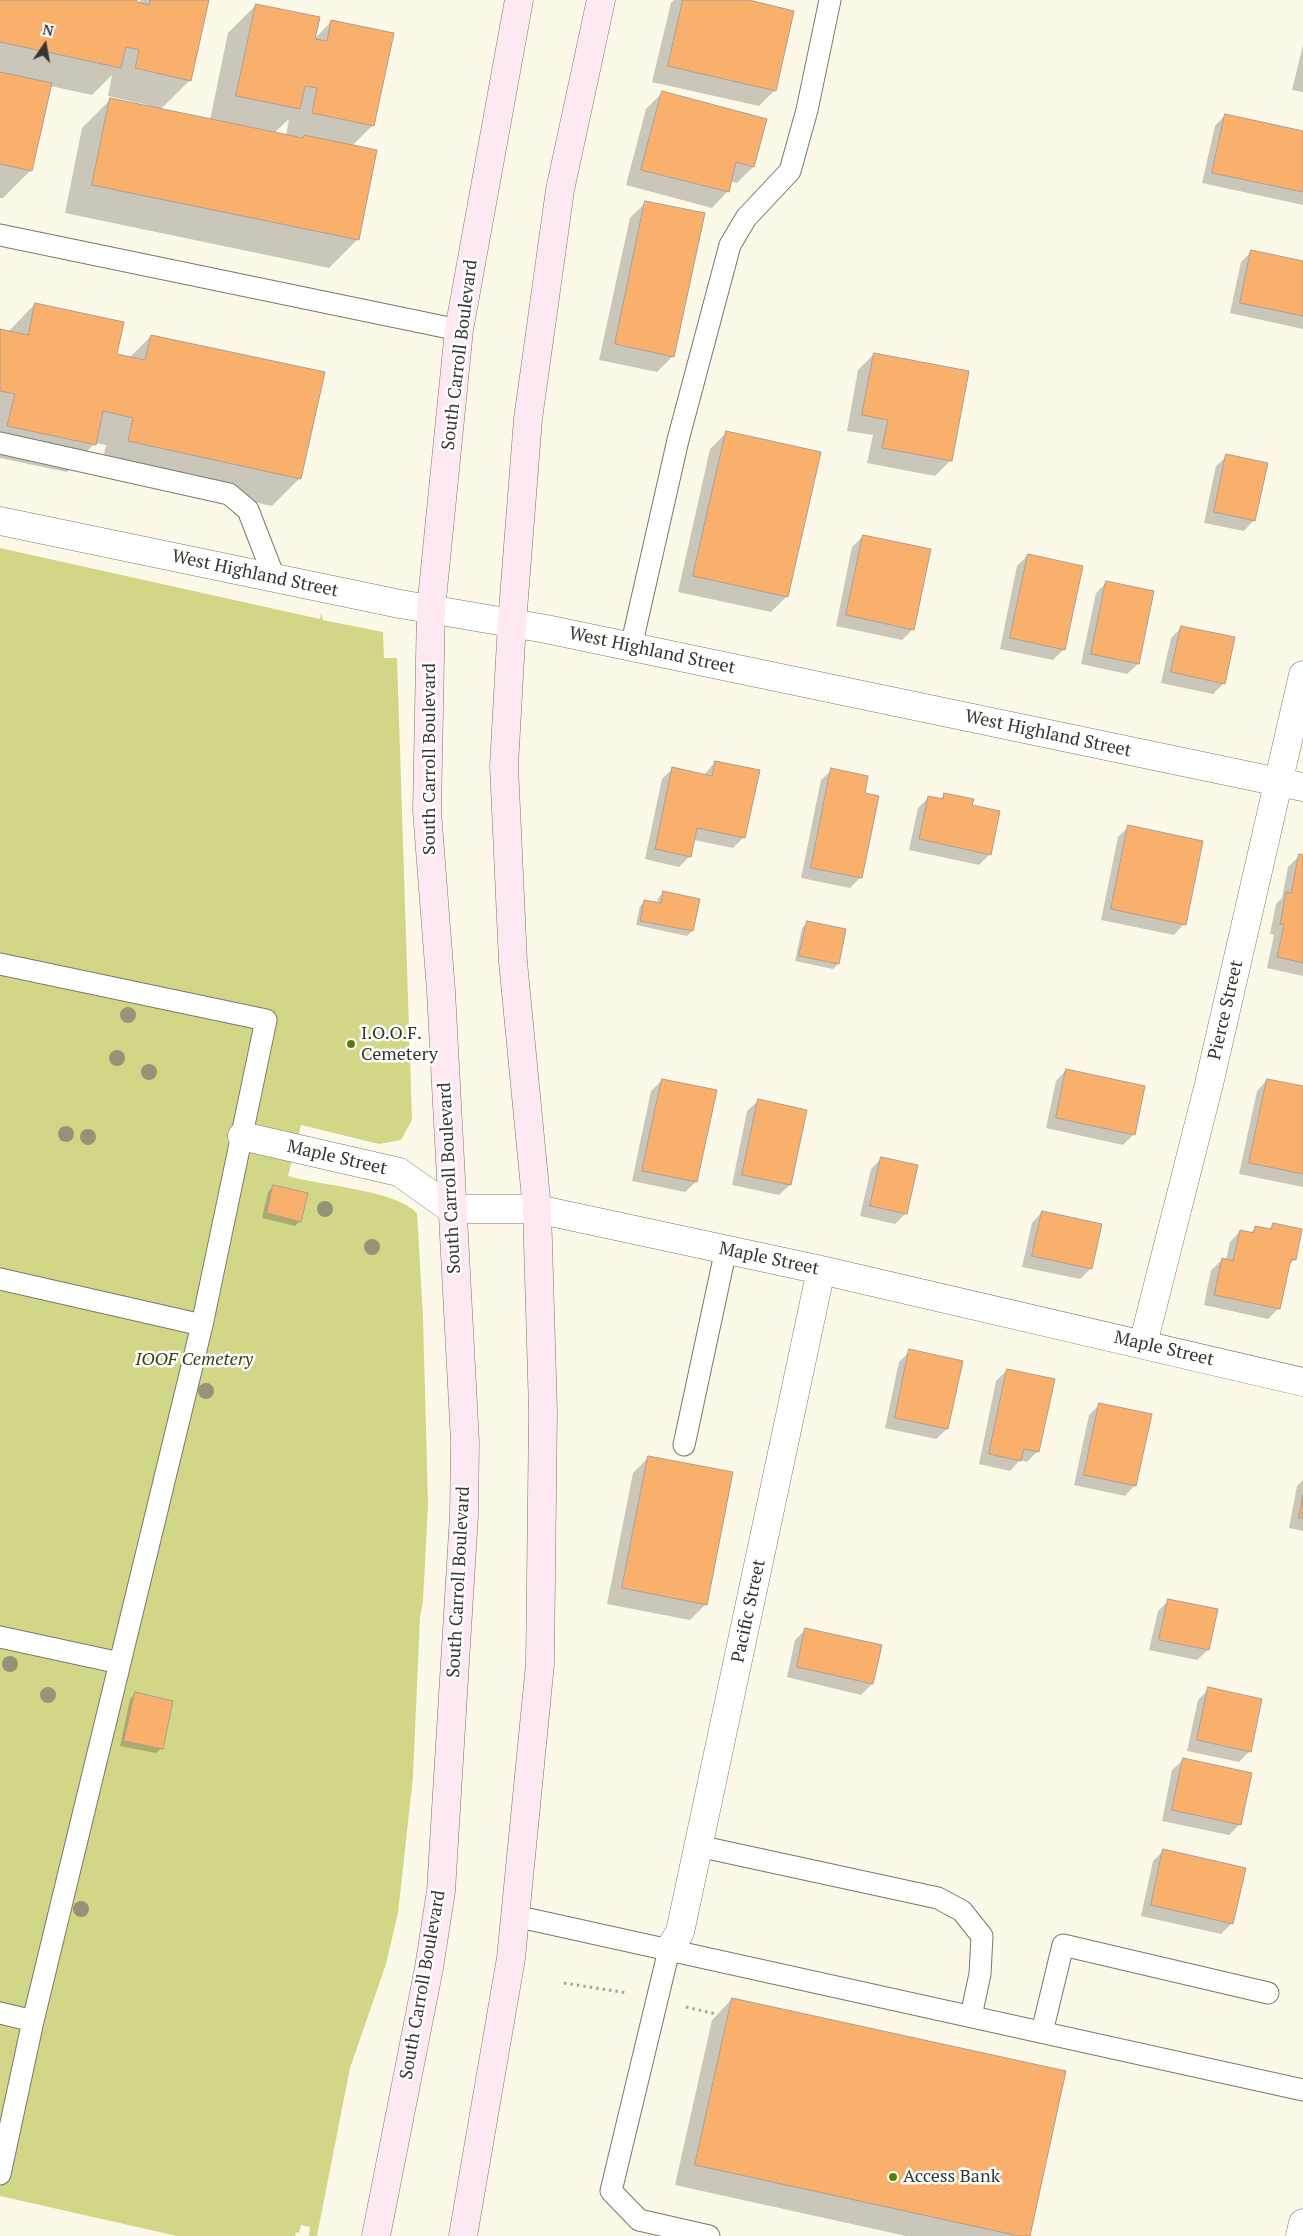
<!DOCTYPE html>
<html>
<head>
<meta charset="utf-8">
<style>
  body { margin:0 }
  #map { position:relative; width:1303px; height:2236px; overflow:hidden; background:#fdf9e9; font-family:"PT Serif",serif }
  canvas { display:block }
  .north { position:absolute; left:20px; top:20px; width:50px; height:50px; -webkit-text-stroke:4px #fff; paint-order:stroke; rotate:12deg; font-size:14px; font-weight:700; line-height:20px; text-align:center; color:#37362f }
  .north::after { content:''; display:block; margin:auto; width:18px; height:22px; background:#37362f; clip-path:polygon(50% 0,100% 100%,50% 72%,0 100%) }
</style>
</head>
<body>
<div id="map">
<canvas width="1303" height="2236"></canvas>
<div class="north">N</div>
</div>
<script>
const context = document.querySelector('canvas').getContext('2d');
context.lineJoin = 'round';
function fill(path, color) {
  context.fillStyle = color;
  context.fill(path, 'evenodd');
}
function trace(path, color, width, dash) {
  context.strokeStyle = color;
  context.lineWidth = width;
  context.lineCap = dash ? 'butt' : 'round';
  context.setLineDash(dash || []);
  context.stroke(path);
}
function label(font, color, halo, rows, align = 'center') {
  context.font = font + ' "PT Serif",serif';
  context.lineWidth = 5;
  context.setLineDash([]);
  context.textBaseline = 'middle';
  context.strokeStyle = halo;
  context.fillStyle = color;
  for (const [text, x, y, turn = 0] of rows) {
    context.save();
    context.translate(x, y);
    context.rotate((+turn || 0) * Math.PI / 180);
    context.textAlign = isNaN(turn) ? turn : align;
    if (halo) context.strokeText(text, 0, 0);
    context.fillText(text, 0, 0);
    context.restore();
  }
}
fill(new Path2D(`
  M0 548 320 619 321 613 323 620 383 632 384 658H397L412 1120 401 1140 379 1144 301 1125 288 1176C321 1186 393 1189 417 1213L423 1317 428 1503 423 1602 420 1617 413 1777 398 1913 386 1964 350 2068 317 2236H309L310 2227 301 2225 299 2233 296 2232 295 2236H177L0 2196Z`), '#d2d788');
fill(new Path2D(`
  M0 0H136L137 4 141 0H208L190 80 160 110 210 120 228 33 256 5 314 39 332 21 373 125 352 146 376 151 357 240 329 268 65 213 82 128 110 100 148 107V105L108 96 112 75 92 95 50 86 31 170 3 198H0ZM289 119 286 136 274 133Z
  M674 0H743L775 90 759 106 652 82 671 3Z
  M1303 45V92L1292 90Z
  M662 93 765 120 753 167 737 183 730 181 727 192 712 208 626 185 646 109Z
  M1225 115 1303 132V205L1202 183 1215 126Z
  M646 202 673 356 657 372 599 360 630 218Z
  M1252 251 1303 262V329L1230 313 1241 262Z
  M35 304 115 355 129 358 151 336 300 478 272 506 101 469 106 445 95 443 67 472 0 458V330L8 332Z
  M874 354 951 460 935 476 867 463 873 435 847 431 858 370Z
  M726 433 787 596 771 612 678 592 710 449Z
  M1227 456 1254 520 1244 531 1204 523 1216 466Z
  M863 536 913 629 902 640 836 626 852 547Z
  M1028 555 1064 649 1053 660 1000 649 1017 566Z
  M1107 582 1138 664 1127 674 1081 664 1096 593Z
  M1182 627 1224 683 1213 694 1161 683 1171 638Z
  M715 762 744 837 733 848 694 840 690 856 679 867 645 859 662 779 672 769 704 775Z
  M832 770 863 794 861 877 850 888 801 878 821 780Z
  M945 794 971 806 990 854 979 865 909 850 918 808 929 797 939 800Z
  M1129 826 1184 924 1174 935 1101 920 1118 837Z
  M1299 856 1303 857V976L1267 968 1274 935 1270 934 1276 904 1282 898 1288 867Z
  M663 893 692 931 687 936 636 925 640 906 645 901 657 903 658 898Z
  M807 923 838 964 833 969 795 961 802 928Z
  M1066 1070 1134 1134 1123 1145 1046 1128 1056 1081Z
  M662 1080 696 1182 685 1192 632 1181 651 1091Z
  M1267 1080 1303 1088V1187L1239 1174 1257 1091Z
  M758 1101 790 1185 779 1195 732 1185 747 1111Z
  M882 1158 906 1213 895 1224 860 1216 871 1169Z
  M273 1187 300 1221 295 1226 262 1218 268 1192Z
  M1042 1212 1091 1268 1080 1279 1022 1267 1032 1223Z
  M1273 1225 1295 1259 1288 1266 1279 1308 1268 1319 1204 1305 1211 1270 1222 1260H1226L1230 1242 1240 1231 1250 1233 1256 1227 1268 1230Z
  M910 1351 947 1429 936 1439 885 1428 899 1362Z
  M1007 1370 1038 1451 1027 1462 1020 1460 1010 1471 979 1464 996 1381Z
  M1100 1404 1135 1485 1125 1496 1074 1485 1089 1415Z
  M649 1457 706 1604 690 1620 607 1604 633 1473Z
  M1303 1480V1531L1289 1528 1297 1486Z
  M1169 1600 1208 1650 1197 1660 1149 1650 1158 1611Z
  M806 1629 880 1646 872 1684 861 1695 787 1677 795 1640Z
  M1209 1689 1250 1751 1239 1762 1187 1751 1198 1700Z
  M135 1694 162 1748 156 1753 120 1746 130 1699Z
  M1183 1760 1240 1824 1229 1835 1162 1821 1172 1770Z
  M1163 1851 1232 1923 1221 1934 1141 1916 1153 1861Z
  M732 1999 1029 2236H906L675 2185 712 2020Z`), '#0003');
const building = new Path2D(`
  M0 0H137V2L149 5 150 0H209L191 81 135 68 139 50 126 47 121 68 0 42Z
  M683 0H749L794 11 776 91 668 66Z
  M256 4 320 17 315 39 327 41 331 20 394 33 374 126 312 113 317 88 305 86 300 109 236 96Z
  M0 72 52 83 32 171 0 164Z
  M662 91 767 119 754 167 736 162 729 192 641 170Z
  M110 98 303 138 304 135 377 150 359 240 92 185Z
  M1225 114 1303 131V192L1212 173Z
  M645 201 705 213 674 357 615 344Z
  M1251 250 1303 261V316L1240 303Z
  M35 303 124 322 117 354 145 360 151 335 325 372 301 479 128 441 133 418 103 411 96 445 7 426 15 394 0 391V329L28 335Z
  M874 353 969 371 952 461 882 448 888 420 862 415Z
  M726 431 821 452 788 597 693 576Z
  M1226 454 1268 463 1255 521 1214 512Z
  M863 535 931 549 914 630 846 615Z
  M1028 554 1083 566 1065 650 1010 638Z
  M1106 581 1154 591 1139 664 1091 654Z
  M1181 626 1235 637 1225 684 1171 672Z
  M715 761 760 770 745 838 697 828 691 857 655 849 672 767 712 776Z
  M831 768 868 776 865 793 879 796 862 878 811 868Z
  M944 793 974 799 972 805 1000 811 991 855 919 839 928 796 943 799Z
  M1128 825 1203 841 1186 925 1111 909Z
  M1299 854 1303 855V963L1277 957 1284 925 1280 924 1286 892 1291 893Z
  M663 891 700 899 693 931 640 921 644 900 661 903Z
  M807 921 846 929 839 964 799 956Z
  M1066 1069 1145 1086 1135 1135 1056 1118Z
  M662 1079 717 1090 697 1182 642 1171Z
  M1267 1079 1303 1086V1174L1249 1163Z
  M758 1099 807 1110 791 1185 742 1175Z
  M881 1157 918 1165 907 1214 870 1206Z
  M273 1185 308 1193 301 1222 267 1213Z
  M1042 1211 1102 1224 1092 1269 1032 1256Z
  M1273 1223 1302 1229 1296 1260 1291 1259 1280 1309 1214 1295 1222 1258 1233 1261 1240 1230 1254 1233 1255 1226 1271 1229Z
  M909 1349 963 1361 948 1429 895 1418Z
  M1007 1369 1055 1379 1039 1452 1024 1449 1021 1461 989 1454Z
  M1099 1403 1152 1414 1136 1486 1084 1475Z
  M648 1456 733 1472 707 1605 622 1588Z
  M1303 1495V1518H1299Z
  M1168 1599 1218 1609 1209 1650 1159 1640Z
  M805 1628 882 1645 873 1684 797 1667Z
  M1208 1687 1262 1699 1251 1752 1197 1740Z
  M135 1692 173 1701 163 1749 124 1741Z
  M1183 1758 1252 1773 1241 1825 1172 1810Z
  M1163 1849 1246 1868 1233 1924 1151 1905Z
  M732 1998 1066 2071 1030 2236H1019L695 2165Z`);
fill(building, '#f9b06d');
trace(building, '#ab9e93', 1);
const service = new Path2D(`
  M0 235 459 330
  M0 443 229 494 248 510 274 577
  M631 647 678 440 730 245 746 218 790 171 807 110 830 0
  M0 964 266 1020 202 1325 33 2021 0 2174
  M0 1279 202 1325
  M684 1445 726 1249
  M0 1637 120 1663
  M698 1846 938 1898 962 1911 982 1936 980 1974 971 2016
  M515 1916 1303 2090
  M669 1950 611 2191 639 2220 709 2236
  M0 2013 33 2021
  M1042 2032 1063 1945 1268 1993`);
const minor = new Path2D(`
  M0 521 400 604 546 629 1303 787
  M242 1136 399 1172 451 1209H537L821 1270 1303 1382
  M1143 1344 1209 1084 1303 675
  M669 1950 680 1932 821 1270
  M1300 2236 1303 2223`);
const secondary = new Path2D(`
  M376 2236 429 1968 441 1891 464 1515 465 1442 441 991 427 811 431 609 459 330 519 0
  M463 2236 511 1958 540 1664 543 1411 537 1209 513 962 504 766 512 623 528 419 560 190 601 0`);
trace(service, '#7b7769', 23);
trace(minor, '#7b7769', 29);
trace(secondary, '#7b7769', 29);
trace(new Path2D(`
  M564 1983 628 1993
  M686 2007 716 2014`), '#a7a498', 3, [2.5, 4]);
trace(service, '#fff', 21);
trace(minor, '#fff', 28);
trace(secondary, '#fee8f1', 28);
context.fillStyle = '#959477';
for (const [x, y] of [
  [128,1015],
  [117,1058],
  [149,1072],
  [66,1134],
  [88,1137],
  [325,1209],
  [372,1247],
  [206,1391],
  [10,1664],
  [48,1695],
  [81,1909]
]) {
  context.beginPath();
  context.arc(x, y, 8, 0, 2 * Math.PI);
  context.fill();
}
for (const [x, y, r, color] of [
  [351,1044,5,"#538110"],
  [893,2177,5,"#538110"]
]) {
  const dot = new Path2D();
  dot.arc(x, y, r, 0, 2 * Math.PI);
  context.fillStyle = color;
  context.fill(dot);
  trace(dot, '#fff', 2);
}
label('18px', '#37362f', '#fff', [
  ["South Carroll Boulevard",460,355,-83],
  ["West Highland Street",255,574,12],
  ["West Highland Street",652,651,12],
  ["West Highland Street",1048,734,12],
  ["South Carroll Boulevard",430,759,-90],
  ["Pierce Street",1226,1010,-77],
  ["Maple Street",337,1158,13],
  ["South Carroll Boulevard",450,1178,-93],
  ["Maple Street",769,1259,12],
  ["Maple Street",1164,1349,13],
  ["South Carroll Boulevard",459,1582,-87],
  ["Pacific Street",749,1611,-78],
  ["South Carroll Boulevard",423,1985,-80]
]);
label('18px', '#37362f', '#fff', [
  ["I.O.O.F.",361,1034],
  ["Cemetery",361,1055],
  ["Access Bank",903,2177]
], 'left');
label('italic 18px', '#40421a', '#fff', [
  ["IOOF Cemetery",194,1360]
]);
</script>
</body>
</html>
